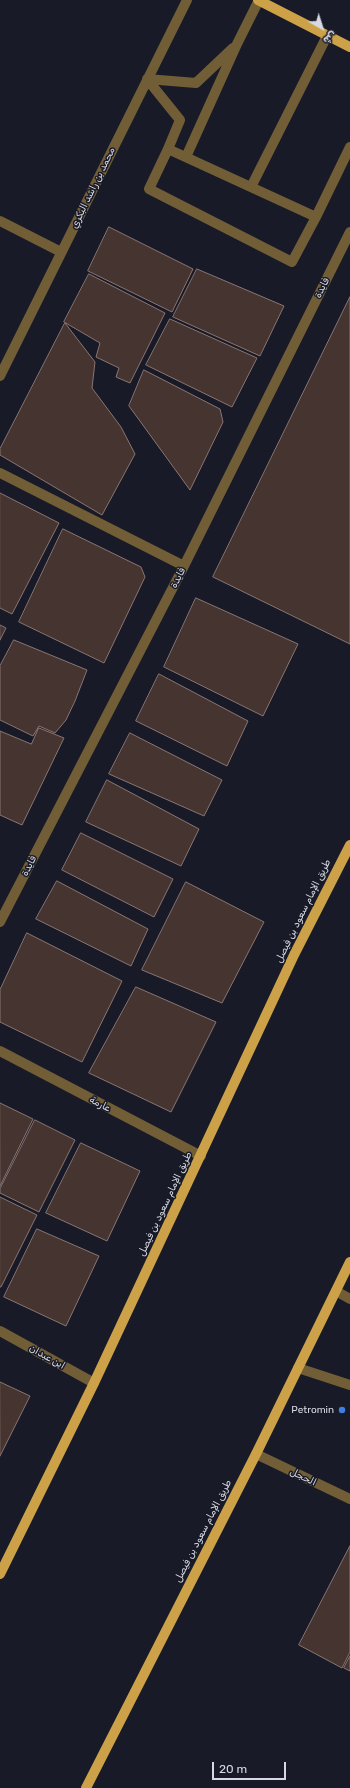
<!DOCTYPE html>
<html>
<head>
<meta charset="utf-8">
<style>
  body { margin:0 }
  #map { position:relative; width:350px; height:1788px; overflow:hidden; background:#181a27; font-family:Rubik,"Noto Sans Arabic",sans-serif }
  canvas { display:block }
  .north { position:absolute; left:302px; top:8px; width:40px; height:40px; -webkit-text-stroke:3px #181a27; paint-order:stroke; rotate:141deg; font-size:11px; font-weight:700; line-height:16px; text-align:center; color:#d7d9e2 }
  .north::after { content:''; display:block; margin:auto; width:14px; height:18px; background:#d7d9e2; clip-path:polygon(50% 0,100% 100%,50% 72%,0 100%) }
  .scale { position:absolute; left:212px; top:1762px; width:74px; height:18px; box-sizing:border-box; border:2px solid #d7d9e2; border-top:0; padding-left:5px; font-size:12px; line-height:14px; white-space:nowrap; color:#d7d9e2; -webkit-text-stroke:3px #181a27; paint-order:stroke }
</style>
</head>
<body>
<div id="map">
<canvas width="350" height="1788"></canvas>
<div class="north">ش</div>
<div class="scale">20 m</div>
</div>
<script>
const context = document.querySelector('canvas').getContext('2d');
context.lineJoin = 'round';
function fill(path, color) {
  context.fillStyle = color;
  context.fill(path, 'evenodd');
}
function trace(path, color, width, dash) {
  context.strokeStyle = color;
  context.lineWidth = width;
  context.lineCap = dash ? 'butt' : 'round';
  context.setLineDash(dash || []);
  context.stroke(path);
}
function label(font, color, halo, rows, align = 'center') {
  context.font = font + ' Rubik,"Noto Sans Arabic",sans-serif';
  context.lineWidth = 3;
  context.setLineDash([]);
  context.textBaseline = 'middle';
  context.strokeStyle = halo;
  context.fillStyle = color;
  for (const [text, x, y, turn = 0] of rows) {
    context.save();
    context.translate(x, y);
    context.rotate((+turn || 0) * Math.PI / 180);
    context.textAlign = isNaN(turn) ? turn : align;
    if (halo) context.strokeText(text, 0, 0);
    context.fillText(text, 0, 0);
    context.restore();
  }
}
const building = new Path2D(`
  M109 227 193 269 172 312 88 271Z
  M197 269 284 306 260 356 173 317Z
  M89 274 165 313 130 383 116 377 119 368 96 357 100 343 64 322Z
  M350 297V644L213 577Z
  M170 319 257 358 232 407 146 365Z
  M65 323 95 362 92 388 121 427 135 454 102 515 0 455V449Z
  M144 370 220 409 223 422 190 490 129 406Z
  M0 493 59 523 12 614 0 608Z
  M63 529 141 567 145 577 104 663 19 622Z
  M196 598 298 644 263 716 164 667Z
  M0 625 6 628 0 640Z
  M14 640 87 670 75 701 66 720 55 733 39 726 33 736 0 720V666Z
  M159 674 248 721 227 766 136 721Z
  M39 728 64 738 22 825 0 815V731L31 744Z
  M130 733 222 780 204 816 109 774Z
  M107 780 199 829 181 866 86 822Z
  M81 833 173 879 154 917 62 870Z
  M57 881 148 929 131 966 36 919Z
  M186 882 264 922 222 1003 142 970Z
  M27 933 122 981 82 1062 0 1022V990Z
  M136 987 216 1022 171 1112 89 1073Z
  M0 1103 33 1119 0 1186Z
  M35 1120 75 1140 39 1212 0 1193V1189Z
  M81 1143 140 1171 107 1241 46 1213Z
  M0 1197 37 1215 1 1287H0Z
  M37 1229 99 1256 66 1326 4 1297Z
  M0 1382 30 1396 0 1456Z
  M350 1546V1652L342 1668 299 1645Z
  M350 1656V1671L344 1668Z`);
fill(building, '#453430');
trace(building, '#8a7672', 1);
trace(new Path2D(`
  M147 79 180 120 168 149 316 217
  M147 79 196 83 233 48
  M168 149 149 189 292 262 316 217 350 147
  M186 157 237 44 259 0
  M251 187 327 36
  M0 221 61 252
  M0 376 187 0
  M0 473 184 566
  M0 922 184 566 350 232
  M0 1051 201 1156
  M336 1291 350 1299
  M0 1331 94 1383
  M298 1368 350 1385
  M256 1454 350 1499`), '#725e36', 10);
trace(new Path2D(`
  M258 0 350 47
  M0 1574 94 1383 294 955 350 845
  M86 1788 256 1454 350 1262`), '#cca148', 10);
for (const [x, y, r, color] of [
  [342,1410,4,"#3f7fe0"]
]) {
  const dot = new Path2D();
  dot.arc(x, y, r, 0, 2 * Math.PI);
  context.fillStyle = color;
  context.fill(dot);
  trace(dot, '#181a27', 1.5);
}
label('10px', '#d7d9e2', '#181a27', [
  ["محمد بن راشد البكري",93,188,-64],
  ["فايدة",322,288,-64],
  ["فايدة",178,578,-63],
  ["فايدة",29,866,-63],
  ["طريق الإمام سعود بن فيصل",303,911,-64],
  ["عارمة",100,1104,27],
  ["طريق الإمام سعود بن فيصل",165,1204,-65],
  ["ابن عبدان",47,1357,29],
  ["الحجل",303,1477,26],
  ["طريق الإمام سعود بن فيصل",203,1531,-63]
]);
label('10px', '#d7d9e2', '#181a27', [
  ["Petromin",334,1410]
], 'right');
</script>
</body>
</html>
